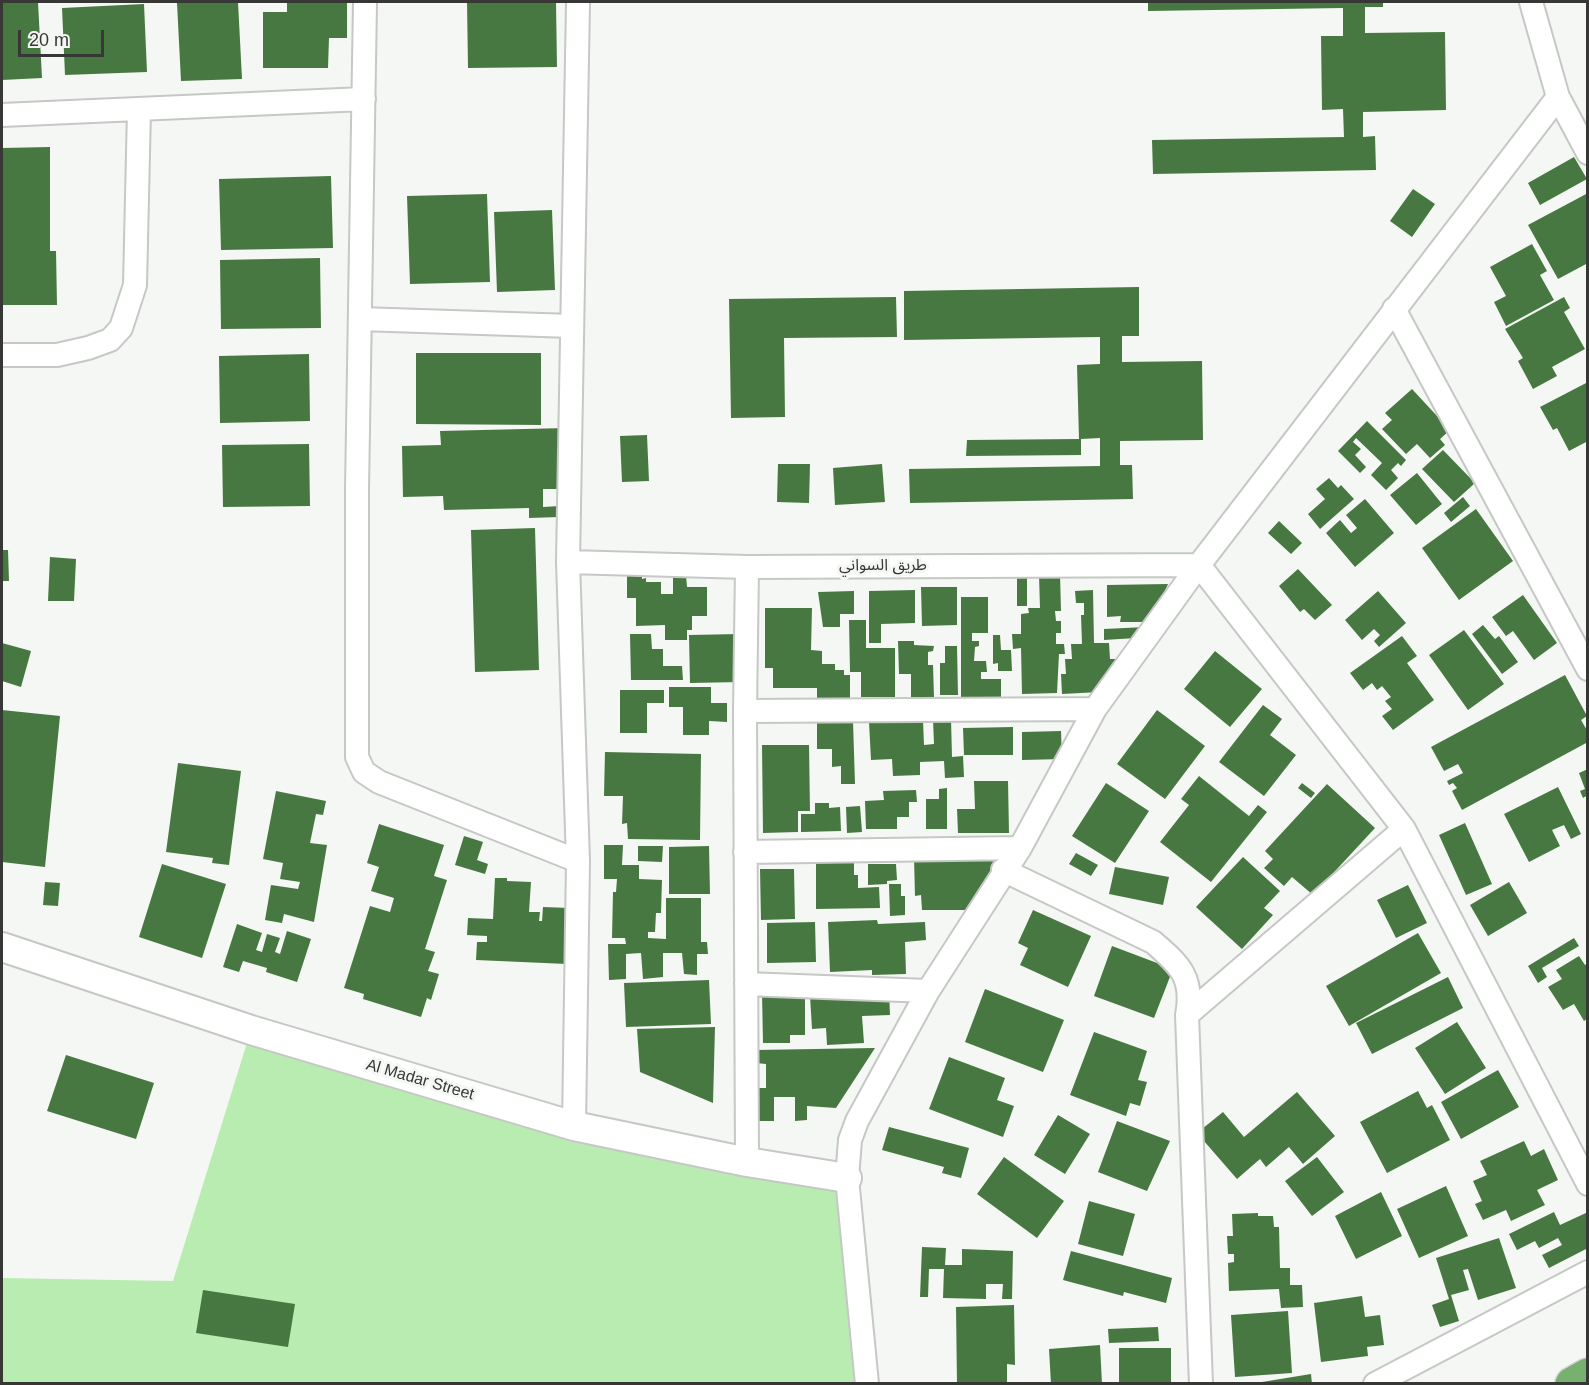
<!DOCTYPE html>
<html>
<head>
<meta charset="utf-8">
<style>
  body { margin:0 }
  #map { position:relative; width:1589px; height:1385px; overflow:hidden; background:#f4f7f3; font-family:Helvetica,sans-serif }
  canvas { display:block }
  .frame { position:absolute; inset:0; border:3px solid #373836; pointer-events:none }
  .scale { position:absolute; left:18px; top:30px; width:86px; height:27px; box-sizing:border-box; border:3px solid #373836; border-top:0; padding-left:8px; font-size:18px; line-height:21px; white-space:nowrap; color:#373836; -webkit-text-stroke:4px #f4f7f3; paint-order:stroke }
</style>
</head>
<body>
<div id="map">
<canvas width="1589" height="1385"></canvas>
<div class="frame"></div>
<div class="scale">20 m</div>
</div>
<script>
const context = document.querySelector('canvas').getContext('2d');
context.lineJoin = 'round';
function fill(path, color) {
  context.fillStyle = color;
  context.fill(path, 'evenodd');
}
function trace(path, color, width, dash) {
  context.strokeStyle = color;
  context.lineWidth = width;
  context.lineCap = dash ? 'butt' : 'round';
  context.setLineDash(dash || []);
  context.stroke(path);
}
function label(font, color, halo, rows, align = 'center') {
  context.font = font + ' Helvetica,"Noto Sans Arabic",sans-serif';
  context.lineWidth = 6;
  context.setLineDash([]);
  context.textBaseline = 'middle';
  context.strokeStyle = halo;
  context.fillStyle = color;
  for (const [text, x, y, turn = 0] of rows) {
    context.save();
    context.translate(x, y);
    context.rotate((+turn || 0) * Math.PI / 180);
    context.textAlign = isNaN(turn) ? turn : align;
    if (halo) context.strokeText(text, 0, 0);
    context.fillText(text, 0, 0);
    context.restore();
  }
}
fill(new Path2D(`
  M251 1030 574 1126 847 1178 867 1383 2 1384V1278L173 1281Z`), '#b9ecb1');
fill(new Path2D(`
  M2 2H38L42 78 2 80Z
  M238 2 242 79 181 81 177 3Z
  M287 2H347V38H329L328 68H263V12H287Z
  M467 2H556L557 67 468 68Z
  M1148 2H1383V7H1365V33L1445 32 1446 110 1363 112V137L1375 136 1376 170 1153 174 1152 140 1344 137 1343 109 1322 110 1321 36H1343V8L1148 11Z
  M144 4 147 72 65 75 62 8Z
  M50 147V251H56L57 305H2V148Z
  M1574 157 1587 179 1540 205 1528 183Z
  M331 176 333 248 221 250 219 179Z
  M1413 189 1435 204 1412 237 1390 221Z
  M1588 193V263L1558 279 1528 225Z
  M487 194 490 282 410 284 407 196Z
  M552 210 555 290 497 292 494 212Z
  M1532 244 1547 271 1540 275 1554 300 1506 326 1494 302 1506 296 1490 267Z
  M320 258 321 328 221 329 220 260Z
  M1139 287V336H1122V362L1202 361 1203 440 1120 441V465H1132L1133 499 910 503 909 469 1100 466V438L1081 439V455L966 456 967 440 1079 439 1077 365 1100 364V337L904 340V291Z
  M896 297 897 337 784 338 785 417 731 418 729 299Z
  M1564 297 1570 308 1564 312 1585 349 1552 367 1557 376 1533 389 1518 361 1523 358 1505 329Z
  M416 353H541V425L416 424Z
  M309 354 310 421 220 423 219 356Z
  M1588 382V441L1569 451 1557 428 1553 430 1540 407Z
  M1412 389 1450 430 1440 439 1445 445 1430 458 1417 444 1406 454 1382 429 1392 420 1385 413Z
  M1367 421 1406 460 1401 466 1398 463 1391 470 1398 478 1386 490 1371 475 1382 463 1356 438 1353 442 1361 449 1355 455 1366 467 1360 473 1338 451Z
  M567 428 568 489H543V507L560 506V517L529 518V508L444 510 443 496 403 497 402 446 441 445 440 431Z
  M647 435 649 481 622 482 620 436Z
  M309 444 310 506 223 507 222 445Z
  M1443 450 1475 483 1454 502 1422 469Z
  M778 464H810L809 503 777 502Z
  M882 464 885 502 835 505 833 468Z
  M1417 473 1442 504 1416 525 1390 495Z
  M1329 478 1338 488 1341 485 1354 499 1320 529 1308 514 1325 499 1316 489Z
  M1463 497 1470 506 1451 522 1444 513Z
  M1365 499 1394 533 1355 567 1326 533 1340 520 1351 533 1357 528 1346 515Z
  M1476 509 1513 561 1459 600 1422 548Z
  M1279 521 1302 543 1291 554 1268 533Z
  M535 528 539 670 475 672 471 530Z
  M2 550H8L9 581H2Z
  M50 557 76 559 74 601H48Z
  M1298 569 1332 605 1315 620 1304 609 1300 612 1279 586Z
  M1060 574 1061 611H1055L1056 621H1061V633H1056V644H1064L1065 654H1059L1057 693 1022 694 1021 648 1013 649 1012 634H1021V614L1029 613 1028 608H1040L1039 575Z
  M673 575H686L687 587H707V616H692V630H687V640H665V625L636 626V598H627V576H642V579L646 578V582H661V594H673Z
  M1017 577H1027V606H1017Z
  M1168 584 1151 622H1120L1121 616 1107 617V585Z
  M921 587H957V625L922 626Z
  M915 590V623L881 624V643H869V591Z
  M1093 590 1094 643H1109L1110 659H1116L1100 692 1062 694 1061 674H1066L1065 659H1072L1071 644H1082L1081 615H1084V603H1076L1075 591Z
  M854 591V614H840V627H823L818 592Z
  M1378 591 1406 623 1379 647 1374 641 1380 635 1374 629 1362 640 1345 620Z
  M1523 595 1557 643 1534 660 1513 631 1506 636 1492 617Z
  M961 597H988V633H972V641H979V646L975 647 974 661H986L987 672H981V679H1001V697L961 698Z
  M765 608H812L811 650 822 651V664H835V670H844V675H850V702L817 701V688H773V668H765Z
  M849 620H866V648H895V697H861V672H850Z
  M1483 625 1495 639 1499 636 1518 662 1502 674 1472 634Z
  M1146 627 1136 638 1104 640V629Z
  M1464 630 1504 684 1468 710 1429 655Z
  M630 634H651L652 649H663V666H682L683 680H631Z
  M740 634 741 682 690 683 689 635Z
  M993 635H1000L1001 650H1011L1012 671H998V663L993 664Z
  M1402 636 1417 656 1407 663 1434 700 1393 730 1382 716 1392 709 1385 701 1391 697 1382 686 1377 690 1372 683 1363 690 1350 673Z
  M898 641H914V645L934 646 933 651 928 652V665H933L934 697H911V674H899Z
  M2 643 31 651 21 687 2 681Z
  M945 646H957L958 695H940V663H945Z
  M1215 651 1262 689 1230 727 1184 689Z
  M1565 675 1587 716 1581 720 1588 732V742L1462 810 1452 791 1457 788 1453 783 1449 785 1447 781 1463 773 1458 764 1444 771 1431 747Z
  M669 687H711V703H727V722L709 721V735H683V707H669Z
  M620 690H664V703H647V733H620Z
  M1263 705 1282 719 1270 735 1296 755 1264 796 1219 762Z
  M2 710 60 716 45 867 2 862Z
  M1157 710 1205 746 1165 799 1117 764Z
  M951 719 952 757 963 756 964 777 945 778 944 761 920 762V775L893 776 892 759 871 760 869 722 923 720 924 745 934 744 933 720Z
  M853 721 855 784H841V766L832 767V749H817V722Z
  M1013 727V755H964L963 728Z
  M1061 731 1062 759 1022 760V732Z
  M762 745H809L810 811H798V832L763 833Z
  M605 752 701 754 700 840 628 839 627 823 622 824 623 796H604Z
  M178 763 241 771 229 865 212 863 213 858 166 852Z
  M1588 769V795L1583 798 1580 791 1585 789 1579 773Z
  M1199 776 1249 816 1258 805 1267 812 1211 882 1160 842 1189 805 1181 799Z
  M974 781H1008L1009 833H958L957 809H975Z
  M1106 783 1149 811 1115 863 1072 836Z
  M1302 783 1315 793 1311 798 1298 788Z
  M1327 784 1375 828 1313 895 1292 877 1284 886 1264 868 1273 859 1265 851Z
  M1558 787 1581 834 1571 839 1564 825 1552 830 1560 846 1529 862 1504 814Z
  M947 788V829H926V799H939V789Z
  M916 790 917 802H909V817H897V829H866L865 801 884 800 883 791Z
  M276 791 326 801 323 815 316 814 310 843 327 845 314 922 284 914 282 923 265 920 271 885 298 889 300 882 280 879 283 863 263 859Z
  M815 803H829V808L840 807 841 831 801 832V814H815Z
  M860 806 862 832 847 833 846 807Z
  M1465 823 1492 884 1466 895 1439 835Z
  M379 824 444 845 434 876 447 880 425 949 435 952 428 971 439 974 431 1000 427 998 421 1017 363 999 364 994 344 988 370 906 390 912 394 898 371 891 379 867 367 863Z
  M464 836 483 842 477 860 488 864 485 874 455 865Z
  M604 845H623L622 865H639V879L662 880 661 913H656L655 932H648V938L666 939V898H701V942H707L708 954H697V975L684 974 682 953H663V977L643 979 641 953 626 954V979L609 980 608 944H626L625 938H612L613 892H616L617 879H604Z
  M638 846H663L662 862 638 861Z
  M709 846 710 894H669V847Z
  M1076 853 1098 865 1091 876 1069 864Z
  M914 857 997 860 971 910H922L921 895 915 896Z
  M1243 857 1280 891 1264 908 1273 915 1242 949 1196 907Z
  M816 861H854V875H858V888L879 887 880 908 816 909Z
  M162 864 226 884 202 958 139 937Z
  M868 864H896L897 880 887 881V884L868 885Z
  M1115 867 1169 877 1163 905 1109 894Z
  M760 869H794L795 919 761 920Z
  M495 878H507V881L531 882 529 912H540L539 921H542L543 907 570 908 567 964 476 960 477 942H487V936L467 935 468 918 493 919Z
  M45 882 60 883 58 906 43 905Z
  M1509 882 1527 913 1488 936 1470 905Z
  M889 884H901V896H905V915L890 916Z
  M1408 885 1427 923 1396 938 1377 900Z
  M1033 910 1091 936 1068 987 1020 965 1028 948 1018 943Z
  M877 920 878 924 925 922 926 940 905 942 906 974 872 975V970L830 972 828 922Z
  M815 922 816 962 767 963V923Z
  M237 924 262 933 256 950 262 952 267 934 280 938 275 952 280 954 287 931 311 939 297 982 266 972 267 968 243 961 239 972 223 967Z
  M1418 933 1441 973 1349 1026 1326 986Z
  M1574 938 1579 946 1542 968 1547 977 1538 983 1528 966Z
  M1112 946 1173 969 1154 1018 1094 996Z
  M1579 956 1585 965 1588 963V1018L1584 1021 1574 1004 1563 1010 1548 987 1562 979 1556 970Z
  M1448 977 1463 1008 1372 1054 1356 1023Z
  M709 980 711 1024 626 1027 624 983Z
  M985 989 1064 1020 1043 1072 965 1042Z
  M889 992 890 1015 862 1016 864 1043 827 1045 826 1028 812 1029 810 996Z
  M762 993H805V1035H790V1043H763Z
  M1457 1022 1486 1068 1445 1094 1415 1048Z
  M715 1027 713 1103 640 1072 637 1029Z
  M1094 1032 1147 1051 1138 1080 1147 1082 1140 1106 1130 1103 1126 1116 1070 1095Z
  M875 1048 836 1108 807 1106V1120L795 1121V1097H774V1121H759V1088H766V1064L756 1063V1050Z
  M66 1055 154 1083 136 1139 47 1111Z
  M949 1057 1005 1078 997 1100 1014 1106 1003 1137 929 1109Z
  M1498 1070 1519 1107 1461 1139 1441 1102Z
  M1418 1091 1427 1108 1432 1105 1450 1140 1387 1173 1360 1122Z
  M1297 1092 1335 1136 1303 1164 1289 1147 1266 1167 1260 1159 1237 1179 1197 1133 1223 1112 1244 1137Z
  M1058 1115 1090 1134 1065 1174 1034 1155Z
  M1117 1121 1170 1141 1147 1191 1098 1172Z
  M889 1127 969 1148 961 1178 942 1173 944 1167 882 1150Z
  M1524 1141 1531 1156 1544 1149 1558 1180 1537 1190 1545 1205 1511 1221 1506 1210 1483 1220 1475 1204 1482 1201 1473 1181 1487 1175 1480 1161Z
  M1004 1157 1064 1201 1037 1238 977 1194Z
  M1317 1157 1344 1192 1312 1216 1285 1181Z
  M1446 1186 1468 1236 1419 1258 1397 1209Z
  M1381 1192 1402 1236 1356 1259 1335 1216Z
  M1089 1201 1135 1214 1123 1256 1078 1244Z
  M1554 1212 1560 1225 1588 1212V1248L1549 1268 1542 1255 1562 1245 1558 1238 1539 1248 1535 1241 1517 1250 1509 1234Z
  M1258 1213V1216H1273L1274 1227H1279L1280 1268H1290V1285H1302L1303 1307 1281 1308 1279 1289 1229 1291 1228 1263 1234 1262V1254H1228L1227 1236H1233L1232 1214Z
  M1499 1238 1516 1288 1478 1300 1468 1269 1463 1270 1469 1290 1451 1295 1459 1321 1440 1327 1432 1305 1449 1299 1436 1258Z
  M922 1247 946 1248 945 1265H962V1249L1013 1251 1012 1299H1002L1003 1284H986V1299L943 1298 944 1269H929L928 1297H920Z
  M1071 1251 1172 1278 1166 1303 1124 1292 1123 1296 1063 1280Z
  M203 1290 295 1304 288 1347 196 1333Z
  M1362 1296 1365 1317 1380 1315 1384 1345 1367 1347 1368 1356 1321 1362 1314 1303Z
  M1014 1305 1015 1365 1007 1364V1384H957L956 1307Z
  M1288 1311 1292 1373 1235 1377 1231 1315Z
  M1158 1327 1159 1341 1109 1343 1108 1329Z
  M1100 1345 1102 1384H1051L1049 1349Z
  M1119 1348H1171V1384H1119Z
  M1311 1374 1312 1384H1262V1382Z`), '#487841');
const minor = new Path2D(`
  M365 2 357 489V757L364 772 379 782 578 861
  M1531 2 1558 97 1588 153
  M2 115 364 99
  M1394 309 1588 669
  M360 319 572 326
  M2 355H57L88 348 110 340 121 328 135 285 139 109
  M568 562 747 567 1199 565 1404 829 1588 1184
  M747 567 745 711 747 1162
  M745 711 1095 709
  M745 852 1020 848
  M1003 870 1153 942C1180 965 1194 978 1187 1015L1201 1384
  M746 984 928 991
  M1187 1015 1404 829
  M574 1126 578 861 568 562 578 2
  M867 1384 847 1178 850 1140 857 1121 928 991 1020 848 1095 709 1199 565 1558 97
  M1375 1384 1588 1272`);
const tertiary = new Path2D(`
  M2 947 251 1030 574 1126 747 1162 847 1178`);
const trunk = new Path2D(`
  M1572 1384 1588 1375`);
trace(minor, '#c5c8c4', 26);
trace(tertiary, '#c5c8c4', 32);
trace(trunk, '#d3d3d3', 36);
trace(minor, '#fff', 22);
trace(tertiary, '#fff', 28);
trace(trunk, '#77b06f', 33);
label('16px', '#373836', '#f4f7f3', [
  ["طريق السواني",883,566],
  ["Al Madar Street",420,1080,16]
]);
</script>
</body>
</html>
